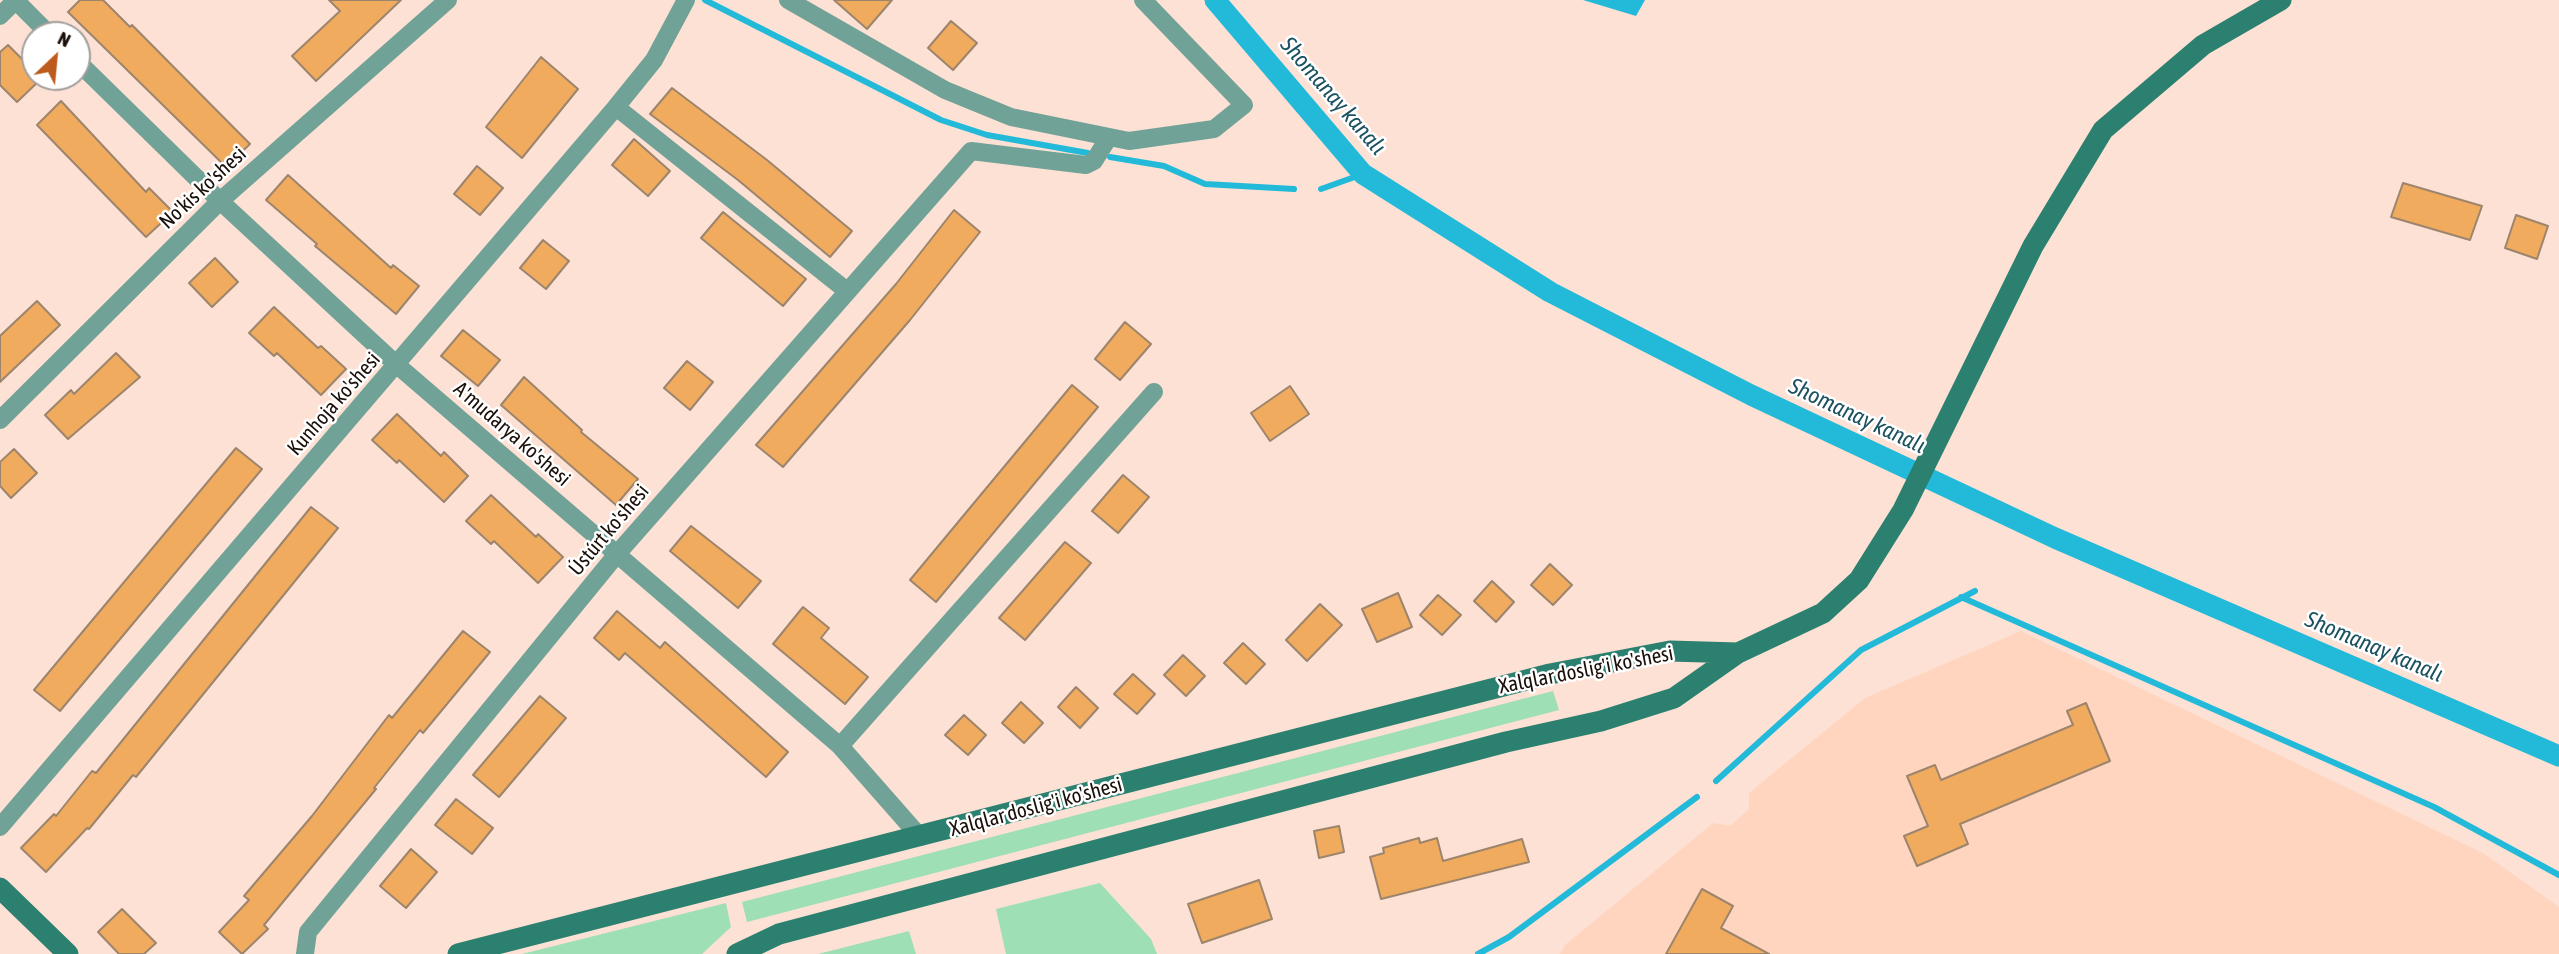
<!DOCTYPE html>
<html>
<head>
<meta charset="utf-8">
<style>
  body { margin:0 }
  #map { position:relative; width:2559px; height:954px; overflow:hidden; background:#fde1d4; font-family:"Asap Condensed",sans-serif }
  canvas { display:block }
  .north { position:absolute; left:21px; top:21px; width:70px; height:70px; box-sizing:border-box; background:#fff; border:2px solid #a39f9d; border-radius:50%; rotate:26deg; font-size:19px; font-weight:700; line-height:28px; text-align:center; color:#1a0f09 }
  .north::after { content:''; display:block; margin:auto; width:24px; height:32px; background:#bc5b1c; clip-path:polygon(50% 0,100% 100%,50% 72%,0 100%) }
</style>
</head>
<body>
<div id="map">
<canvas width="2559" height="954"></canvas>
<div class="north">N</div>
</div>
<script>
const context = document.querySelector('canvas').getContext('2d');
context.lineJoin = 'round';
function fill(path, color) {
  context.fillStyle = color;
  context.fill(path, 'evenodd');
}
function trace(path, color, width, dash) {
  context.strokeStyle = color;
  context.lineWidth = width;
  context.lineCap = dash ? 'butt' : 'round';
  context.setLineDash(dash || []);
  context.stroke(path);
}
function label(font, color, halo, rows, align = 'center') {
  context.font = font + ' "Asap Condensed",sans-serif';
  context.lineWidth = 5;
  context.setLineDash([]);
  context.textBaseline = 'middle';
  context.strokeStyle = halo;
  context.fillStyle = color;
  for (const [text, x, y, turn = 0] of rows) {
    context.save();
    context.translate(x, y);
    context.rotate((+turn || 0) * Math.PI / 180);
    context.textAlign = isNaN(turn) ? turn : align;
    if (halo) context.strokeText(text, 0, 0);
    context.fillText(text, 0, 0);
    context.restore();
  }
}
fill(new Path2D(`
  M2021 631 2483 853 2559 907V954H1560L1565 945 1713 823 1730 826 1749 809V793L1865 698Z`), '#ffd5c0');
fill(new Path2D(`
  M1553 691 1559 710 747 922 742 902Z
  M1100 883 1151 939 1157 954H1006L996 909Z
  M726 903 731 927 702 954H522Z
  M909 931 916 954H818Z`), '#9edfb6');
fill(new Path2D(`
  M1583 0H1645L1636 16Z`), '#23bad9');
trace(new Path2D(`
  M705 0 941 120 987 135 1088 153
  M1110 157 1164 166 1205 184 1294 189
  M1321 189 1363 174
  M1961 597 2434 807 2559 875
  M1716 781 1861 650 1975 591
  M1478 954 1509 937 1697 797`), '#23bad9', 6);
trace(new Path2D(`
  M1215 0 1363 174 1550 292 1751 395 2055 538 2559 756`), '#23bad9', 21);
const building = new Path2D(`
  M80 0H103L130 27 132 25 250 144 226 167 68 12Z
  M329 0H401L316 81 292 56 340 11Z
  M834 0H892L867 29Z
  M951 21 977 43 953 70 928 48Z
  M8 45 35 72V77L41 79 17 102 0 85V52Z
  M541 57 578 89 522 158 486 127Z
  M672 88 767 160 852 231 830 257 738 180 650 114Z
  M61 101 146 192 149 188 173 212 146 237 37 125Z
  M634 139 670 171 648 196 612 165Z
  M477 166 503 188 480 215 454 194Z
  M288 175 391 268 393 265 419 286 396 314 315 246 317 244 266 200Z
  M2403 183 2482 206 2470 240 2391 217Z
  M954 210 980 232 910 320 783 467 756 445 896 284Z
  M723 212 806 279 783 306 701 238Z
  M2516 215 2548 226 2537 259 2505 248Z
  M543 240 569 261 546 289 520 268Z
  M215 258 238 282 212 307 189 283Z
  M37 301 60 325 0 382V336Z
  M274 307 318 348 321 346 346 369 321 395 277 353 274 356 249 333Z
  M1125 322 1151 344 1120 380 1095 359Z
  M463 330 500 360 478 386 441 356Z
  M116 353 140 377 68 439 45 415 71 390 74 394Z
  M687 361 713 382 690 410 664 388Z
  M524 377 582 430 581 432 638 479 616 505 501 405Z
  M1072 385 1098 407 936 602 910 580Z
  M1290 386 1309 414 1270 441 1251 413Z
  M397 414 441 456 444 452 468 476 444 502 399 460 397 463 372 440Z
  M236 448 262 469 60 711 34 690Z
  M14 449 37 473 11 498 0 486V462Z
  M1123 475 1149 497 1118 533 1092 511Z
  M491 495 536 537 538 534 563 557 538 583 494 541 491 544 466 521Z
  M311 507 338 528 136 777 133 775 89 829 87 828 46 872 21 848 54 814 56 816 92 771 96 773Z
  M691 526 761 581 738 608 670 551Z
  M1065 542 1091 563 1025 640 999 618Z
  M1550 564 1572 585 1553 605 1531 585Z
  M1492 581 1514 602 1496 622 1474 601Z
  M1398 593 1412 627 1377 642 1362 609Z
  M1438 595 1461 615 1442 635 1420 615Z
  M1320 604 1342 625 1307 661 1286 640Z
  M803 607 829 628 821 638 868 677 845 704 773 644Z
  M617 611 660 648 665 642 788 752 766 777 625 653 619 660 594 638Z
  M463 631 490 652 423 733 420 730 374 788 376 789 264 925 268 929 242 954 219 932 249 900 244 896 312 816 389 715 392 718Z
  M1243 643 1265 664 1246 684 1224 663Z
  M1183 655 1205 676 1186 696 1164 675Z
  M1133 674 1155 694 1137 714 1114 694Z
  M1076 687 1098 708 1080 728 1058 707Z
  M540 696 566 718 499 797 473 775Z
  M1021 702 1043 723 1024 743 1002 723Z
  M2086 703 2110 761 1960 824 1968 844 1917 866 1904 836 1928 826 1907 776 1935 765 1941 780 2073 725 2067 711Z
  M964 715 986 735 968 755 945 735Z
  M456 799 493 828 472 854 435 825Z
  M1339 826 1344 852 1319 858 1314 831Z
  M1419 838 1420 843 1437 838 1443 861 1522 839 1529 862 1381 899 1370 857 1384 853 1383 848Z
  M411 849 437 872 406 908 380 886Z
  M1259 880 1272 919 1202 943 1188 904Z
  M1702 889 1733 906 1721 928 1769 954H1666Z
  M122 909 156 943 144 954H119L98 932Z`);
fill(building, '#f0ab5e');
trace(building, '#9d856d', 2);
trace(new Path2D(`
  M15 0 50 35
  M788 0 945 90 1011 117 1129 141 1214 129 1244 105 1143 0
  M0 16 16 0
  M77 61 220 201 397 365 840 746 920 837
  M616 107 847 291
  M0 420 220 201 448 0
  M840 746 1154 392
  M0 827 616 107 654 60 686 0
  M305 954 308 932 617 554 971 151 1086 165 1094 161 1109 137`), '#71a297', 18);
trace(new Path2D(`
  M0 888 68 954
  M458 954 1550 674 1670 651 1738 653
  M737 954 779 934 1506 742 1601 721 1674 698 1738 653 1823 613 1859 580 1903 510 2033 246 2103 130 2203 45 2281 0`), '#2b8070', 21);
label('21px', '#1a0f09', '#fff', [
  ["No'kis ko'shesi",203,188,-43],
  ["Kunhoja ko'shesi",334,404,-49],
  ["A'mudarya ko'shesi",512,434,41],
  ["Ústúrt ko'shesi",609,530,-50],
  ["Xalqlar doslig'i ko'shesi",1586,670,-11],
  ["Xalqlar doslig'i ko'shesi",1036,807,-15]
]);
label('italic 23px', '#1a5260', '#fff', [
  ["Shomanay kanalı",1333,96,49],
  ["Shomanay kanalı",1857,416,25],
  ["Shomanay kanalı",2374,647,23]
]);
</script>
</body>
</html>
